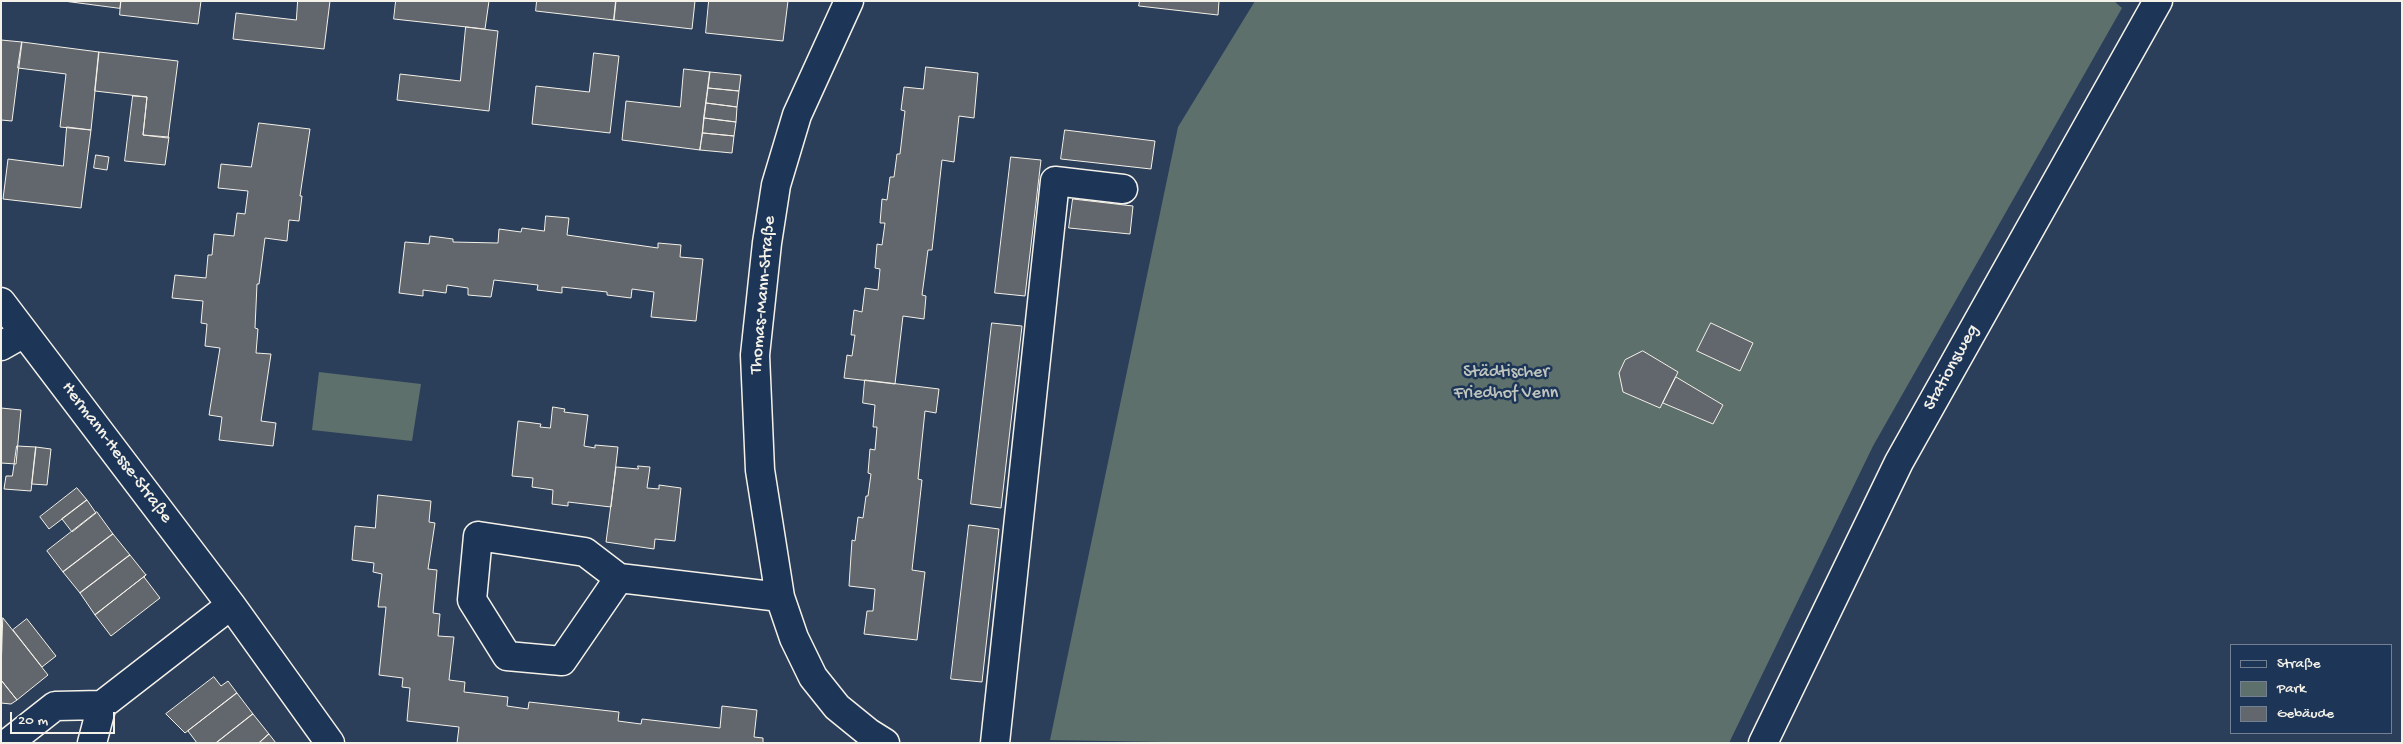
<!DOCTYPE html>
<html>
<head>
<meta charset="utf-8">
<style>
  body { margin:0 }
  #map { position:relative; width:2403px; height:744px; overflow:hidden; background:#2b3f5b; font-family:"Gochi Hand",sans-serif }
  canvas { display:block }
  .frame { position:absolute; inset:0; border:2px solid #f4f1e8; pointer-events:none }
  .legend { position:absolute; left:2230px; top:644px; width:162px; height:90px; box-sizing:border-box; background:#1d3557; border:1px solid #738091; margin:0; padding:6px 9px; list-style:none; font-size:15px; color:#f4f1e8 }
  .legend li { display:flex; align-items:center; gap:10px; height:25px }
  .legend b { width:25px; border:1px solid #738091 }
  .scale { position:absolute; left:10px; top:712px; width:105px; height:22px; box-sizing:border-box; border:2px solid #f4f1e8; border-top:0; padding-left:6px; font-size:15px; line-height:18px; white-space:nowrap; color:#f4f1e8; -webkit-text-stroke:4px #1d3557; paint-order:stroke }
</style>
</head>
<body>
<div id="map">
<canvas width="2403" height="744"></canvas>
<div class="frame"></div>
<ul class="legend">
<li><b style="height:6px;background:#1d3557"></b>Straße</li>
<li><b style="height:14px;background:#5d706c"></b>Park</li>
<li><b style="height:14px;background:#62666d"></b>Gebäude</li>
</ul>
<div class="scale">20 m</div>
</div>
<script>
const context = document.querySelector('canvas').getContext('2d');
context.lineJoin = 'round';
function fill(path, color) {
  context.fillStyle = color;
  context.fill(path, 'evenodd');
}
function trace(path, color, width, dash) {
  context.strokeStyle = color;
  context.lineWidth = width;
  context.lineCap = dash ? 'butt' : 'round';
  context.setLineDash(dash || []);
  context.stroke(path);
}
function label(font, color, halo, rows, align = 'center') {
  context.font = font + ' "Gochi Hand",sans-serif';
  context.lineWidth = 5;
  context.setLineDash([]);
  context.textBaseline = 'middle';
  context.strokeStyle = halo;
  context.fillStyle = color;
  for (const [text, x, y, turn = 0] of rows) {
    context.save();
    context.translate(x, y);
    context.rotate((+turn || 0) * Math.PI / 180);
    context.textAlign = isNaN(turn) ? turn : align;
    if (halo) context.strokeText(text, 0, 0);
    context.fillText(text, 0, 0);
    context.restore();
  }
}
fill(new Path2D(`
  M1255 1H2114L2122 8 1873 446 1729 743H1220L1050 740 1178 127Z
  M319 372 421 384 412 441 312 430Z`), '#5d706c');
const building = new Path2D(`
  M64 1H121L120 8Z
  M121 1H201L198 24 120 15Z
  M298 1H330L324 49 233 39 236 13 296 20Z
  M396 1H489L485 29 394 19Z
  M537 1H616L614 20 536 11Z
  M616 1H695L692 29 614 20Z
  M709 1H788L783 41 706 33Z
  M1140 1H1219L1218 15 1139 6Z
  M466 27 498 31 489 111 397 100 400 74 460 81Z
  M1 40 22 42 12 121 1 120Z
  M22 42 99 52 91 130 60 127 66 74 18 68Z
  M99 52 178 61 168 138 143 135 147 97 95 91Z
  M594 53 619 56 610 133 532 124 536 86 589 92Z
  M926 67 978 73 974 118 959 116 954 162 942 160 932 250H928L922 295 926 296 924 319 903 316 895 384 844 378 847 355 852 356 855 335H851L854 310 862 312 865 288 878 290 880 269 875 268 877 244 882 245 885 223H880L882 199 887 200 890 177H894L897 154H900L905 111 901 110 904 87 923 89Z
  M684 69 710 72 700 150 622 140 626 101 680 107Z
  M710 72 741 75 739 91 708 88Z
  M708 88 739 91 737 107 706 103Z
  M133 96 147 97 143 135 169 137 165 165 125 161Z
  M706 103 737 107 736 122 704 118Z
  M704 118 736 122 734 136 703 133Z
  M259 123 310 129 300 196H302L299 221 289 220 287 241 265 238 259 284H257L255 328 258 329 256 353 271 354 261 421 276 423 273 446 219 440 222 417 209 415 220 348 205 346 207 324 201 323 203 301 172 298 175 275 206 278 208 255H212L214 234 234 236 237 213 245 214 248 191 218 188 221 164 251 167Z
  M67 127 91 130 81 208 3 199 8 159 63 166Z
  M1065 130 1155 141 1151 169 1061 159Z
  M703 133 734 136 732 153 700 150Z
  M96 155 109 157 107 170 94 168Z
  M1011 157 1041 160 1025 296 995 293Z
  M1073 199 1133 206 1130 234 1069 228Z
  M546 216 569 218 567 235 658 248V243L681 245 680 257 703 259 696 321 651 317 654 292 632 289 631 298 607 295V292L562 287V293L537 290 538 285 494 280 491 297 468 295V288L447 285 446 293 423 290V296L399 293 405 242 429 244 430 236 453 239V242L498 243 499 229 521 232 522 228 544 231Z
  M992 323 1022 326 1001 508 971 504Z
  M1711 323 1753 343 1740 371 1697 351Z
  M1643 351 1678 372 1660 408 1623 392 1619 373 1625 360Z
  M1676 377 1723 405 1713 424 1663 403Z
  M865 380 939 389 936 413 925 411 918 479 922 480 912 570 925 572 917 640 864 634 867 611H873L875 589 849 586 852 540 855 541 858 517 863 518 866 496H868L871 474 868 473 870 449 875 450 877 427H873L875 405 863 403Z
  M553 407 565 409 564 412 588 415 584 446 595 448V445L618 447 611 507 568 502V506L552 504 553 490 532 487 533 478 512 476 518 421 541 424 540 427 550 428Z
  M1 408 21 410 16 464 1 463Z
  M17 446 36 447 31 491 4 489 6 476H12Z
  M36 447 51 449 47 485 32 484Z
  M638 466 650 467 647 488 659 489V485L681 488 675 541 655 539 654 549 606 542 616 467 638 469Z
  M77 488 87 500 49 529 40 517Z
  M378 495 431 501 429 522 435 523 428 569 437 570 433 613 440 614 438 636 454 637 449 680 465 682 464 692 508 697 507 706 528 709 529 702 619 712 618 721 641 724 642 719 720 728 722 706 757 710 754 737 763 738V743H457L459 727 407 721 410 688 402 687 403 678 379 675 386 607H378L382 574 373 572 374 563 352 560 355 526 375 528Z
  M87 500 96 513 72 532 62 519Z
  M97 512 113 534 63 572 47 551Z
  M969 525 999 529 982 682 951 679Z
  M113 534 130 555 80 593 63 572Z
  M130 555 146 575 95 615 80 593Z
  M146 575 144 577 160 598 111 636 95 615Z
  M3 618 48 675 17 700 1 680Z
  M27 619 56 656 42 667 13 630Z
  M214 677 221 686 228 681 237 693 185 733 166 714Z
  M1 680 17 700 11 704 1 703Z
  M237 693 253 714 216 743H197L188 731Z
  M253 714 269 734 259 743H216Z
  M269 734 276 743H259Z`);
fill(building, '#62666d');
trace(building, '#f4f1e8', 1);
const minor = new Path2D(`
  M849 1 797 115 776 185 767 243 755 355 760 470 780 597 794 638 813 677 837 707 869 733 885 743
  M1 302 231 605 330 743
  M1 346 24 333
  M619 578 562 661 507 656 472 600 478 536 585 552 619 578 780 597
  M8 743 55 706 102 705
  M92 743 102 705 231 605
  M995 743 1055 181 1123 189
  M1763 743 1899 462 2158 1`);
trace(minor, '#f4f1e8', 31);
trace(minor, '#1d3557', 28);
label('18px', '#f4f1e8', '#1d3557', [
  ["Thomas-Mann-Straße",764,295,-85],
  ["Stationsweg",1952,368,-61],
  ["Hermann-Hesse-Straße",116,453,53]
]);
label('18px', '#bfc4bd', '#1d3557', [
  ["Städtischer",1506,373],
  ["Friedhof Venn",1506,394]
]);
</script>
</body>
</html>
